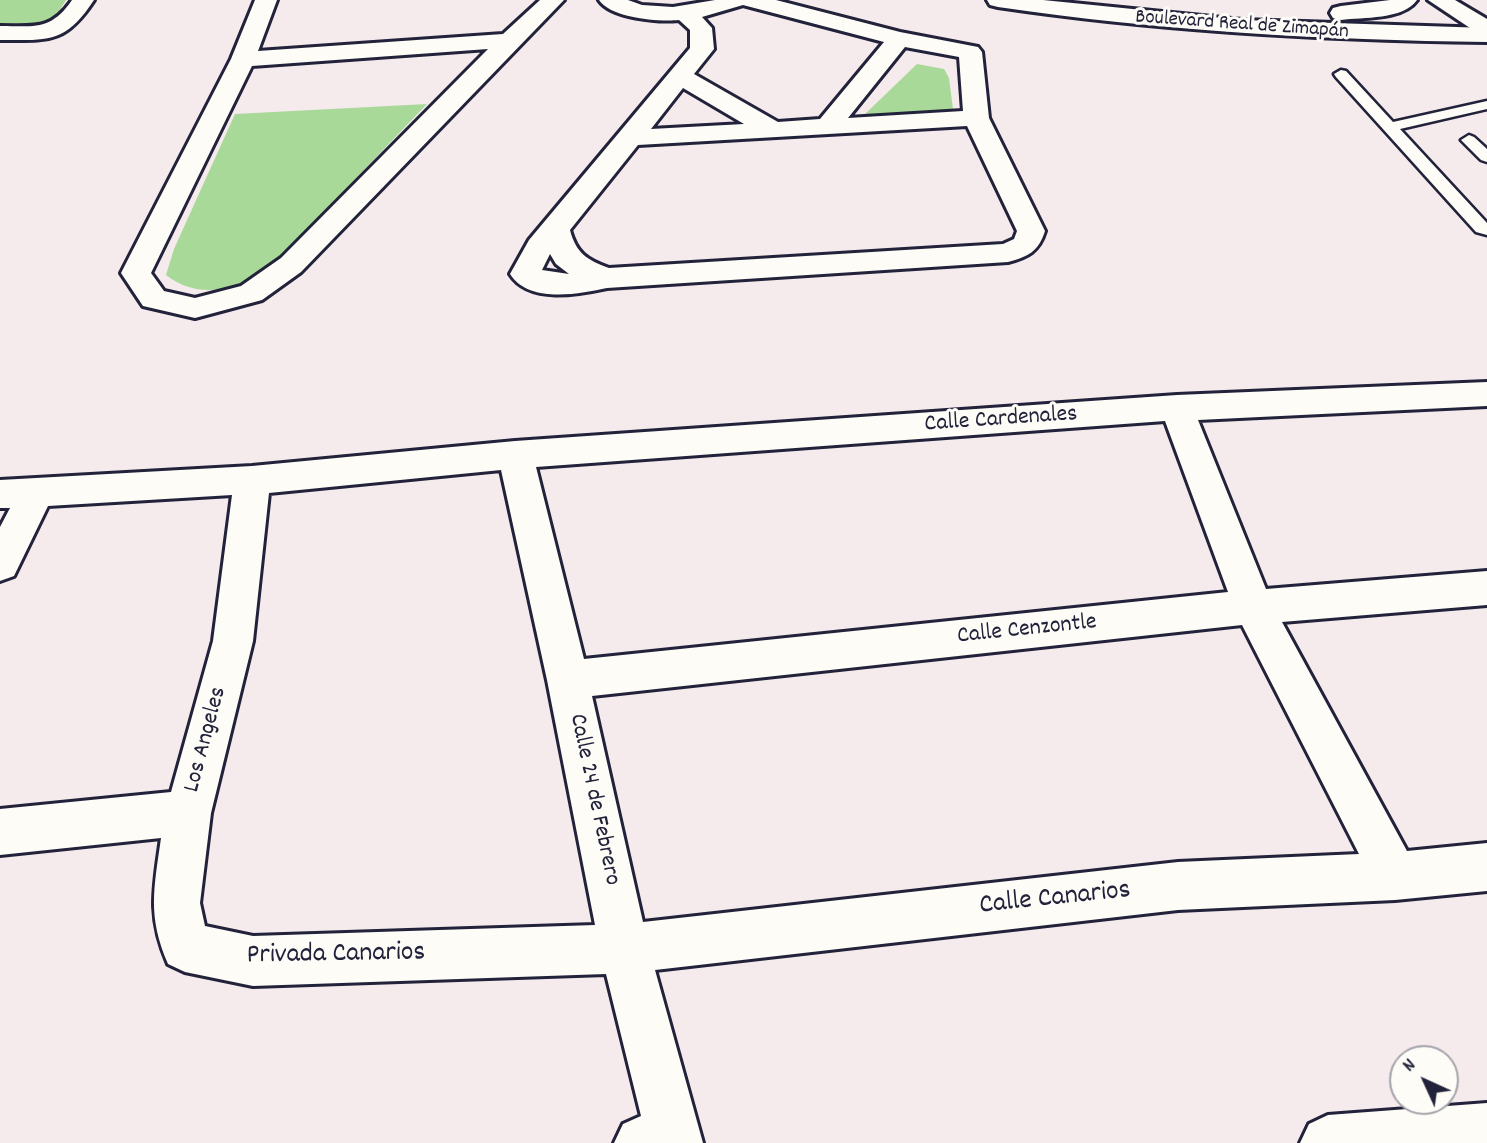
<!DOCTYPE html>
<html>
<head>
<meta charset="utf-8">
<style>
  body { margin:0 }
  #map { position:relative; width:1487px; height:1143px; overflow:hidden; background:#f5eaec; font-family:Dekko,sans-serif }
  canvas { display:block }
  .north { position:absolute; left:1389px; top:1045px; width:70px; height:70px; box-sizing:border-box; background:#fdfcf7; border:2px solid #a5a5ac; border-radius:50%; rotate:315deg; font-size:19px; font-weight:700; line-height:28px; text-align:center; color:#22223b }
  .north::after { content:''; display:block; margin:auto; width:24px; height:32px; background:#22223b; clip-path:polygon(50% 0,100% 100%,50% 72%,0 100%) }
</style>
</head>
<body>
<div id="map">
<canvas width="1487" height="1143"></canvas>
<div class="north">N</div>
</div>
<script>
const context = document.querySelector('canvas').getContext('2d');
context.lineJoin = 'round';
function fill(path, color) {
  context.fillStyle = color;
  context.fill(path, 'evenodd');
}
function trace(path, color, width, dash) {
  context.strokeStyle = color;
  context.lineWidth = width;
  context.lineCap = dash ? 'butt' : 'round';
  context.setLineDash(dash || []);
  context.stroke(path);
}
function label(font, color, halo, rows, align = 'center') {
  context.font = font + ' Dekko,sans-serif';
  context.lineWidth = 6;
  context.setLineDash([]);
  context.textBaseline = 'middle';
  context.strokeStyle = halo;
  context.fillStyle = color;
  for (const [text, x, y, turn = 0] of rows) {
    context.save();
    context.translate(x, y);
    context.rotate((+turn || 0) * Math.PI / 180);
    context.textAlign = isNaN(turn) ? turn : align;
    if (halo) context.strokeText(text, 0, 0);
    context.fillText(text, 0, 0);
    context.restore();
  }
}
fill(new Path2D(`
  M0 0H66L51 24 0 26Z
  M917 64 944 69 949 78 955 125 860 128 863 116Z
  M427 104 271 267C240 290 199 301 166 275L174 249 235 114Z`), '#a9d999');
const service = new Path2D(`
  M1341 70 1346 71 1393 122 1487 101V109L1400 129 1487 223V235L1476 232 1336 77 1334 74Z
  M1469 135 1474 137 1487 149V162L1481 160 1461 140Z`);
const minor = new Path2D(`
  M72 0H94C65 44 49 40 0 40V26C34 26 51 31 72 0Z
  M255 0H277L258 51 503 34 540 0H564L301 272 262 300 195 318 143 306 121 273 231 59ZM488 49 281 258 241 286 195 298 164 291 151 273 252 66Z
  M599 0H628L642 5 673 7 715 0H776L900 32 978 47 982 52 989 118 1045 231C1039 251 1028 257 1008 262L607 288C579 294 529 304 510 274L529 240 690 48V30L679 20C658 22 611 18 599 0ZM743 5 884 42 820 119 778 122 694 74 714 49 712 28 702 17ZM905 47 959 57 963 111 848 118ZM683 88 744 124 651 129ZM967 126 1017 231 1014 239 1003 244 609 268C587 260 576 253 570 230L638 145ZM550 254 556 264 569 274 542 270Z
  M987 0H1043L1242 20 1487 28V42C1323 40 1160 31 998 7L990 5Z
  M1390 0H1417C1403 20 1363 17 1341 20L1333 18 1330 13 1333 8 1341 6Z
  M1487 382V406L1198 420 1266 589 1487 571V605L1282 622 1407 851 1487 843V891L1395 900 1178 910 655 970 703 1143H614L623 1124 641 1116 606 974 253 986 185 972 168 964C147 916 154 888 161 838L0 855V809L171 792 213 641 232 495 48 506 14 576 0 581V527L10 508H0V480L252 466 515 441 1177 395ZM1165 421 1228 592 584 659 536 467ZM501 470 547 680 595 925 253 936 205 926 200 903 211 813 253 641 269 493ZM1242 625 1359 854 1178 862 643 922 592 696Z
  M1487 1103V1143H1300L1309 1124 1328 1115Z`);
const tertiary = new Path2D(`
  M1428 0H1455L1487 19V36L1479 34Z`);
trace(service, '#22223b', 5);
trace(minor, '#22223b', 6);
trace(tertiary, '#22223b', 6);
fill(service, '#fdfcf7');
fill(minor, '#fdfcf7');
fill(tertiary, '#fdfcf7');
label('21px', '#22223b', '#fdfcf7', [
  ["Boulevard Real de Zimapán",1242,26,4]
]);
label('24px', '#22223b', '#fdfcf7', [
  ["Calle Cardenales",1001,421,-4],
  ["Calle Cenzontle",1027,631,-6],
  ["Los Angeles",207,740,-75],
  ["Calle 24 de Febrero",593,800,78]
]);
label('28px', '#22223b', '#fdfcf7', [
  ["Calle Canarios",1055,900,-6],
  ["Privada Canarios",336,956,-1]
]);
</script>
</body>
</html>
